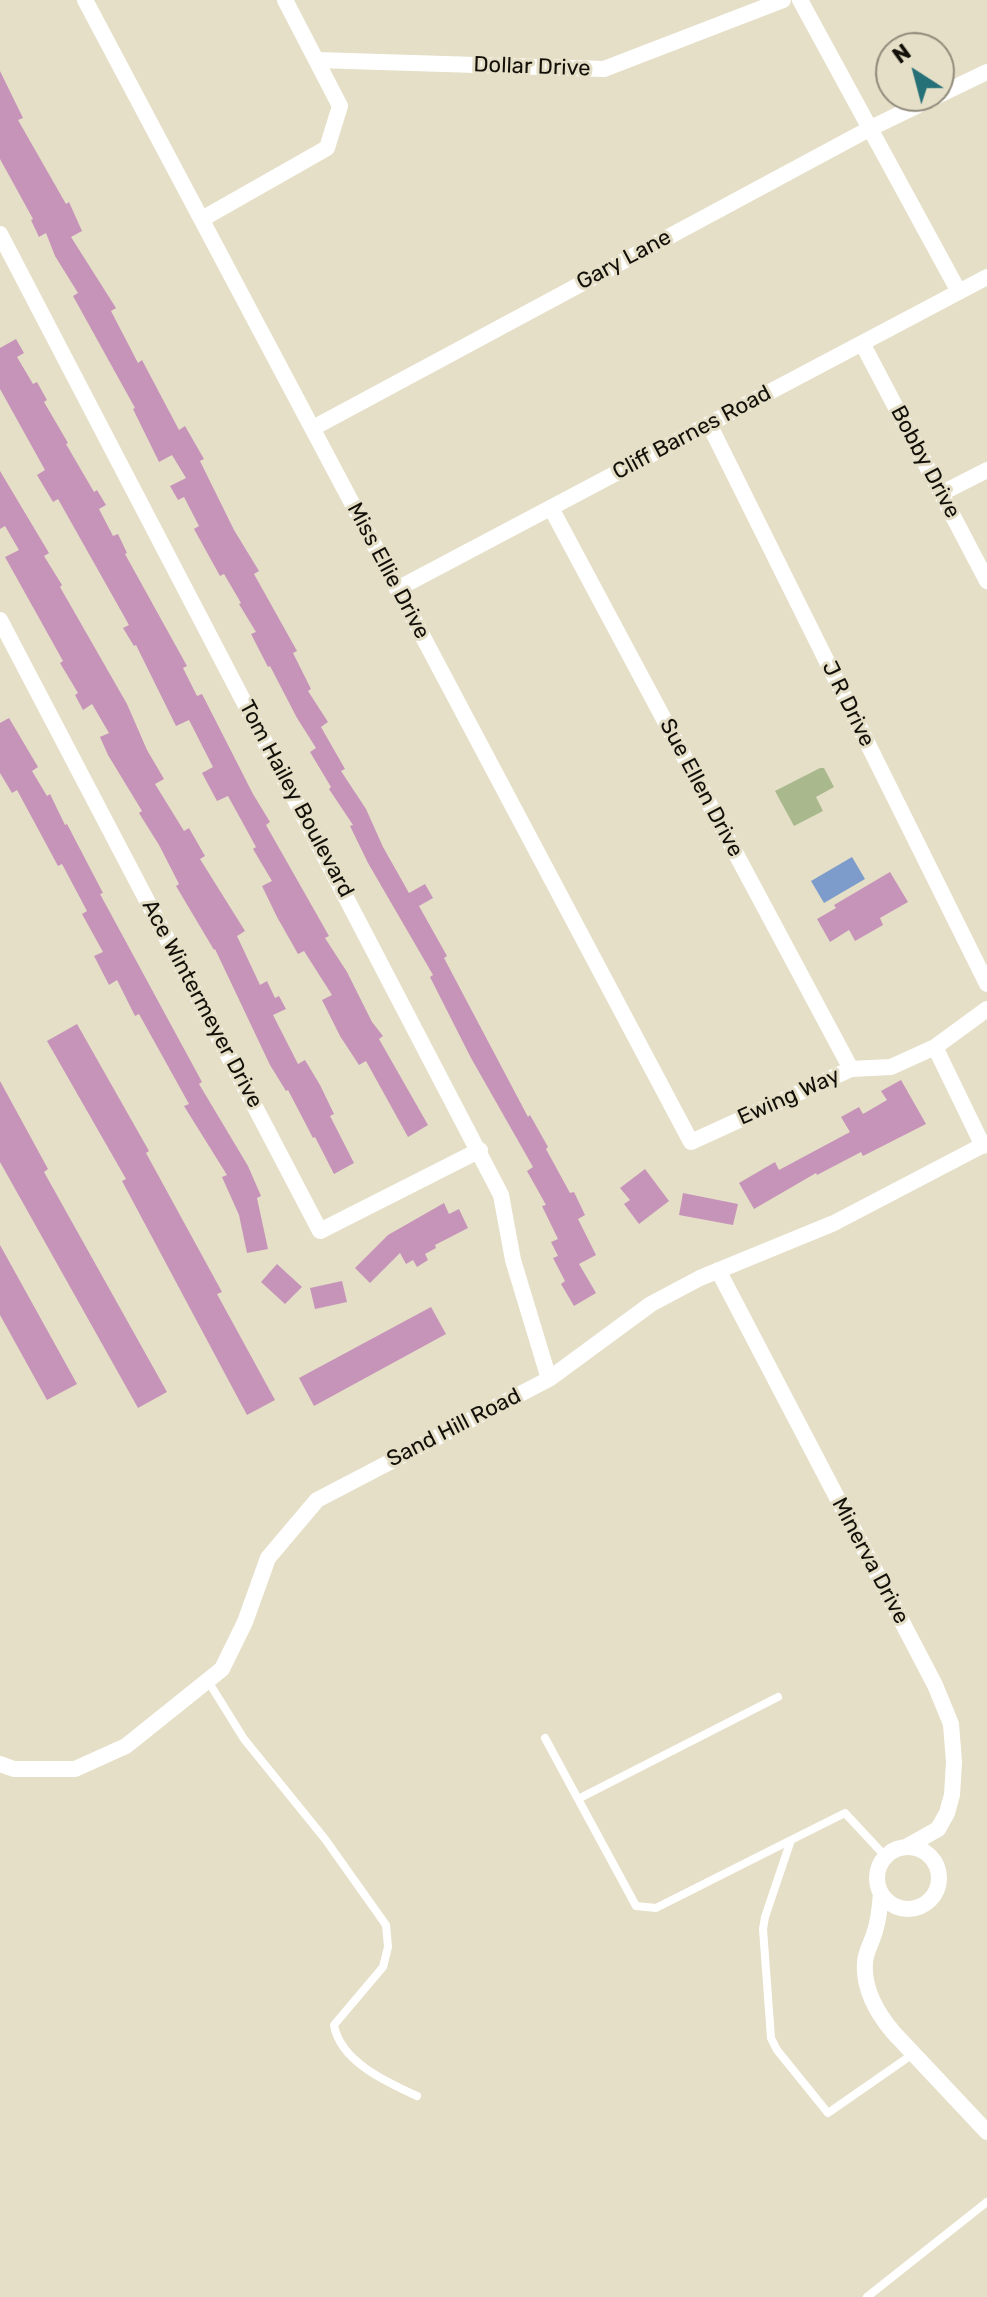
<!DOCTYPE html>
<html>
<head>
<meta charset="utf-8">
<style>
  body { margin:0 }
  #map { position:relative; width:987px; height:2297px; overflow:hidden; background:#e5dfc7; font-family:Rubik,sans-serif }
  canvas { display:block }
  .north { position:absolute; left:875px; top:32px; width:80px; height:80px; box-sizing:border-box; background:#e5dfc7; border:2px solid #918c7b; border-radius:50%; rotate:324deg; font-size:22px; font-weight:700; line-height:32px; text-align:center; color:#121008 }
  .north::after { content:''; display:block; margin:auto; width:28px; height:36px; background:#267078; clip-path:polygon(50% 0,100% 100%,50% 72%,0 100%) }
</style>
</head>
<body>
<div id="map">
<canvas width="987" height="2297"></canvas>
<div class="north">N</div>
</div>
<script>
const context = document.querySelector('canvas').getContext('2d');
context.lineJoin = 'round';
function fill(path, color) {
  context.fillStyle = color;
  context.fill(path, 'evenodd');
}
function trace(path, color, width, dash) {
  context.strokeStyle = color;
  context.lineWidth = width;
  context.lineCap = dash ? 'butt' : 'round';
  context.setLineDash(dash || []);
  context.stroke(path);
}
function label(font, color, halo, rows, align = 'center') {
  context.font = font + ' Rubik,sans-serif';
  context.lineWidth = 6;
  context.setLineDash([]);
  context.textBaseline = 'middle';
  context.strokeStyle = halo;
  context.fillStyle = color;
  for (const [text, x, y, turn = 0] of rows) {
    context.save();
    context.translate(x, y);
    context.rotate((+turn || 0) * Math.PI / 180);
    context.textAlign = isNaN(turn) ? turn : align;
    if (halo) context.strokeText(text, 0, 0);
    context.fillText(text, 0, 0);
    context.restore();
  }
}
fill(new Path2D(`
  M820 768H824L834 787 816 797 823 811 794 826 775 791Z`), '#aab88d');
fill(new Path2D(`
  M852 857 865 879 824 903 811 881Z`), '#7d9ccb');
fill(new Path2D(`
  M0 71 23 118 18 120 66 204 69 202 82 231 71 237 116 308 111 311 138 363 142 360 179 430 185 426 204 459 200 461 234 530 259 571 254 574 297 651 293 653 311 689 308 691 328 722 321 727 345 769 341 771 366 809 383 847 409 893 425 884 433 898 419 906 447 956 444 958 528 1117 530 1115 548 1147 546 1149 570 1193 574 1192 585 1215 578 1219 596 1255 579 1264 596 1293 574 1306 561 1284 565 1281 553 1258 558 1256 551 1242 558 1239 542 1206 546 1205 527 1171 533 1167 471 1058 430 977 433 975 368 863 350 826 353 825 329 789 331 787 310 752 316 748 297 718 270 666 268 667 251 634 256 632 239 604 241 603 224 574 220 576 194 529 199 526 184 497 178 500 170 486 186 478 172 455 159 462 133 409 135 408 73 296 78 293 55 256 46 233 39 237 31 220 33 219 0 159Z
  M16 339 24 353 17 357 33 384 37 382 47 400 44 402 68 443 66 444 94 492 97 490 106 505 99 509 113 536 118 534 127 553 125 554 187 666 183 668 197 696 202 694 253 794 270 822 266 825 329 936 325 938 347 972 372 1022 383 1036 379 1039 428 1125 408 1137 366 1061 359 1065 340 1036 322 1000 332 995 304 951 298 954 277 917 262 886 272 881 253 849 256 847 228 796 217 801 202 773 213 767 189 720 176 726 136 645 134 646 123 628 129 625 58 499 53 502 37 475 45 470 0 389V348Z
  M0 471 49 553 44 556 62 585 60 587 127 704 147 750 164 779 155 784 184 831 189 828 205 856 200 859 245 931 237 936 260 985 267 981 275 998 279 996 286 1009 273 1015 298 1064 305 1060 320 1085 334 1114 330 1116 354 1163 334 1174 315 1137 313 1138 288 1090 286 1091 270 1065 215 949 214 950 176 886 179 884 159 845 139 813 142 811 108 755 100 737 109 733 92 704 83 710 75 695 78 693 60 663 63 661 5 557 19 550 5 526 0 529Z
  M9 718 38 767 32 771 47 796 50 794 65 825 67 824 103 893 100 894 202 1082 199 1084 248 1166 261 1196 257 1198 268 1249 247 1253 239 1215 222 1177 227 1175 184 1106 189 1104 139 1014 135 1016 117 980 109 985 94 956 103 952 82 914 87 911 62 864 58 866 17 790 12 793 0 773V723Z
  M890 872 908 902 880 918 883 925 855 941 849 930 830 942 817 919 836 908 834 905Z
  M77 1024 149 1151 146 1153 222 1292 217 1294 275 1400 247 1415 122 1181 126 1179 47 1041Z
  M901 1080 926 1124 863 1156 861 1152 817 1175 816 1173 754 1209 739 1183 775 1162 779 1170 850 1132 841 1117 859 1107 863 1114 887 1100 881 1091Z
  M0 1081 48 1169 44 1172 167 1392 138 1408 0 1162Z
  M645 1169 669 1201 639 1224 624 1204 630 1200 620 1188Z
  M683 1193 738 1204 733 1225 679 1215Z
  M444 1203 449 1214 459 1209 468 1228 435 1245 436 1248 425 1254 428 1260 417 1267 413 1260 406 1264 400 1253 370 1283 355 1268 388 1235Z
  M0 1245 77 1384 47 1400 0 1315Z
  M277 1264 302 1287 285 1304 261 1282Z
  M342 1281 347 1302 315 1309 310 1288Z
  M431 1307 446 1334 314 1406 299 1378Z`), '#c694b9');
trace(new Path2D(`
  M208 1681 244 1739 325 1839 386 1925 388 1947 383 1967 334 2025C340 2061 386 2082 417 2096
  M778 1697 578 1799 636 1906 656 1908 791 1840
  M545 1738 578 1799
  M886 1857 845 1813 791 1840 765 1917 763 1929 771 2038 777 2050 828 2113 913 2054
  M867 2297 987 2202`), '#fff', 8);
trace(new Path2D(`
  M85 0 691 1142 851 1069 891 1067 935 1047 987 1009
  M800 0 959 292
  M317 60 604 69 783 0
  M939 95 987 72
  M202 219 327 148 340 106 285 0
  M0 234 501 1195 513 1260 549 1379
  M862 343 987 581
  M709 424 987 984
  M313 428 871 128 937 96
  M942 493 987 470
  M551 508 851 1069
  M397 589 987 277
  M0 620 320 1231 480 1150
  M935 1047 983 1146
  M718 1270 935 1685 951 1724 954 1762 952 1795 947 1813 938 1829 906 1847
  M0 1764 14 1769H75L126 1746 222 1669 245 1622 268 1558 317 1500 549 1379 651 1304 700 1278 834 1223 987 1143
  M877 1878a31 31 0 1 1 62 0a31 31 0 1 1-62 0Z
  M881 1893C880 1906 879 1919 875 1931 872 1942 866 1951 865 1962 863 1988 877 2013 893 2032L987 2132`), '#fff', 16);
label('22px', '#121008', '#e5dfc7', [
  ["Dollar Drive",532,67,2],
  ["Gary Lane",624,260,-28],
  ["Cliff Barnes Road",692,433,-28],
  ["Bobby Drive",925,462,62],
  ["Miss Ellie Drive",388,571,62],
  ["J R Drive",848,704,64],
  ["Sue Ellen Drive",701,788,62],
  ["Tom Hailey Boulevard",296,799,62],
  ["Ace Wintermeyer Drive",202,1004,62],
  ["Ewing Way",789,1097,-24],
  ["Sand Hill Road",454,1428,-27],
  ["Minerva Drive",870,1561,62]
]);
</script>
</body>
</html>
